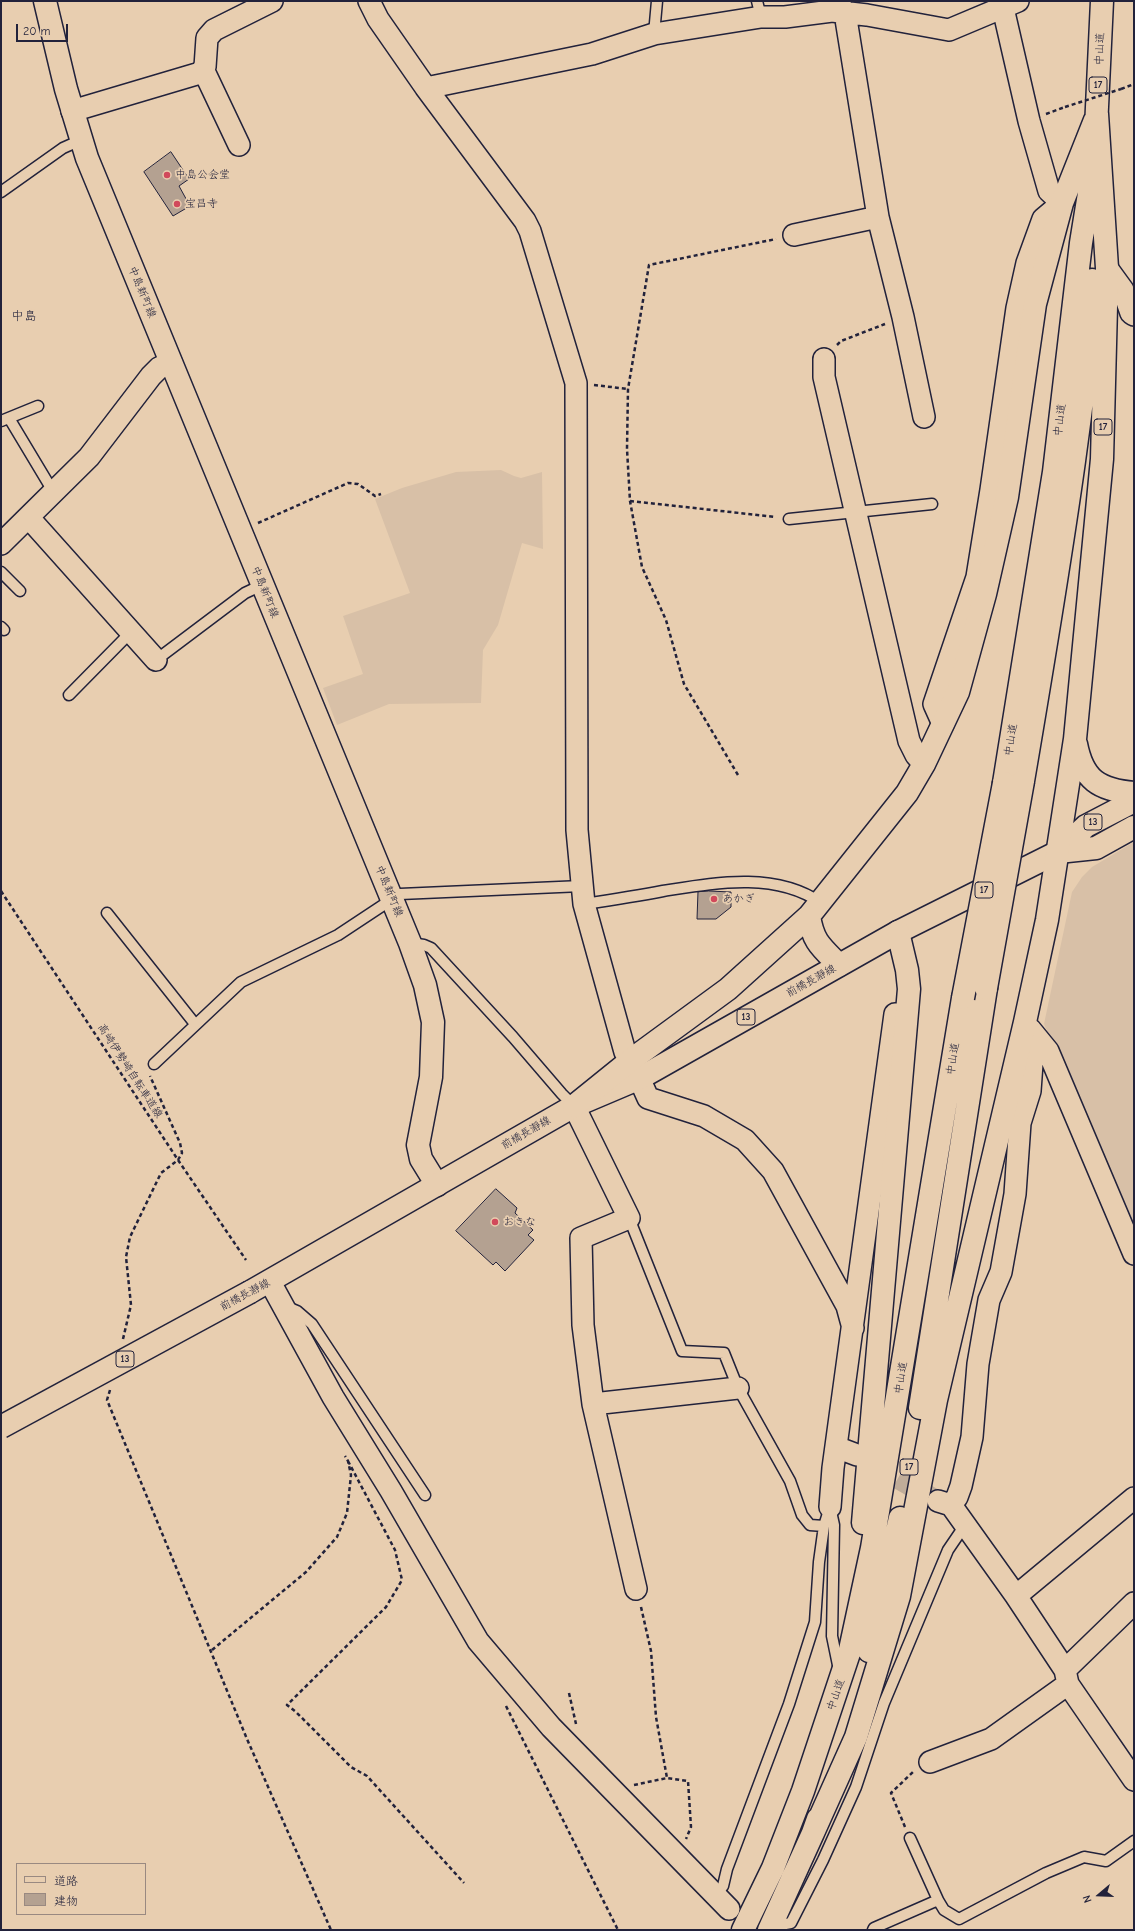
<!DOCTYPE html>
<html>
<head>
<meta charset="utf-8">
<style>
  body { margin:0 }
  #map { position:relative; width:1135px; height:1931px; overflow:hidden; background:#e8ceb0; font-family:"Comic Neue","Klee One",sans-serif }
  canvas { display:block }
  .frame { position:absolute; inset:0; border:2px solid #22223b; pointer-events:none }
  .legend { position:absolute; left:16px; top:1863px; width:130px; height:52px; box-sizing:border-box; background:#e8ceb0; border:1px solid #998981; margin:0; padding:5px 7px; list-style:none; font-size:12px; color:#22223b }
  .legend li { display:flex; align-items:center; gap:8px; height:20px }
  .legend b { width:20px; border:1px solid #998981 }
  .north { position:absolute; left:1079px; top:1875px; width:40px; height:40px; -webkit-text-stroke:3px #e8ceb0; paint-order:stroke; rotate:251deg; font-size:11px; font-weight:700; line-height:16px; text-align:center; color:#22223b }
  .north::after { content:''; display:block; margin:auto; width:14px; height:18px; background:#22223b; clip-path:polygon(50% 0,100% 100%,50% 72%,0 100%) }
  .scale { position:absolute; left:16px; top:24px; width:52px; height:18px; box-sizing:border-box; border:2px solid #22223b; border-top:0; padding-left:5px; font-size:12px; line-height:14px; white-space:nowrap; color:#22223b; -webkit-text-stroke:3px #e8ceb0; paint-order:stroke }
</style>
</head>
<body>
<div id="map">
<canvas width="1135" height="1931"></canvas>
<div class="frame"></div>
<ul class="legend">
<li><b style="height:5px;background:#e8ceb0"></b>道路</li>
<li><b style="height:11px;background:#b4a191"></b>建物</li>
</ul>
<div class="north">N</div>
<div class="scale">20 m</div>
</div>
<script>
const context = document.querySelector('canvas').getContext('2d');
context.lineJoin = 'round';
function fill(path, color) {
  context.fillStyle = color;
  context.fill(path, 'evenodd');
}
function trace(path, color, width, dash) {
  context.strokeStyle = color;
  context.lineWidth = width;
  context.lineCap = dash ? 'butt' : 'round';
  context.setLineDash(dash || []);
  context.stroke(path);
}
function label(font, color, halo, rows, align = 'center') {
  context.font = font + ' "Comic Neue","Klee One",sans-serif';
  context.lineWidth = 3.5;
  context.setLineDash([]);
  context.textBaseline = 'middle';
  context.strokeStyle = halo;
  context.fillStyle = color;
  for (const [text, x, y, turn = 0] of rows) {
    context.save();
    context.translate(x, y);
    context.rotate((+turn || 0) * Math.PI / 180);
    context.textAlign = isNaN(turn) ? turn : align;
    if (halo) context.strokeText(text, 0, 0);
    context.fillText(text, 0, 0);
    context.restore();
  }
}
fill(new Path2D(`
  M501 470 514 476 521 478 542 472 543 549 522 543 498 625 483 650 481 703 389 704 337 725 323 688 363 674 343 616 410 593 375 499 402 488 456 472Z
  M1134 842V1236L1044 1024 1072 892 1082 877 1092 867Z`), '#d8c0a7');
const building = new Path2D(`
  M171 152 189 179 179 186 190 206 173 216 144 172Z
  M709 891 731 892V907L716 919H697L698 892Z
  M496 1189 517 1208 515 1213 533 1230 528 1235 534 1240 505 1271 496 1262 493 1265 456 1231Z`);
fill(building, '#b4a191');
trace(building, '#22223b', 1);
trace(new Path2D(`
  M871 1463 934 1499`), '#c0ac99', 21, [21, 10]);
const lane = new Path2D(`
  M757 1 761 17
  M654 34 657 1
  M1 192 63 148 81 140
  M9 418 54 493
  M1 421 38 406
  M789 519 932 504
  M1 572 20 591
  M1 627 4 630
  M156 660 245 593 262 585
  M69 695 130 633
  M584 904C611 900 637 896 663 891 714 883 775 871 821 903
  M107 913 195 1024
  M410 943 424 945 431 948 513 1037 562 1094 574 1106
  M154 1064 241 982 338 935 400 894 582 886
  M629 1218 682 1351 724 1353 738 1388 790 1481 802 1515 810 1525 824 1526
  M285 1306 297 1311 312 1324 425 1495
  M830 1507 834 1525 832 1636 839 1670
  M716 1895 723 1886 727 1869 789 1704 815 1622 819 1562 824 1526 830 1507
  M938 1900 944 1910 959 1919 1046 1873 1084 1857 1106 1861 1134 1841
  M770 1927 791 1923 823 1860 856 1787 884 1703 948 1550 965 1525
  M873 1930 874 1928 938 1900 910 1838`);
const street = new Path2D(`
  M369 1 378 19 426 88 525 221 530 231 576 383 577 830 584 904 625 1052 631 1060 648 1098 704 1116 745 1140 773 1171 847 1306 853 1328
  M838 2 845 13 878 217 903 317 924 417
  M203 69 239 145
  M426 88 592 54 654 34 761 17H785L832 11 867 15 949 30 1018 1
  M72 111 200 73 205 67 207 38 214 30 272 1
  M794 235 878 217
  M1107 268 1123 290 1131 313 1134 315
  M824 359V377L909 741 916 755 924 764
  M29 518 156 660
  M1 544 89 457 151 376 159 368 171 362
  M943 724 934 704 977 577 991 490 1017 308 1027 263 1043 219 1062 203 1049 191 1029 121 1003 8
  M1030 1029 1048 1051 1134 1254
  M574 1106 629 1218 581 1238 583 1325 593 1404 636 1589
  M270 1282 333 1397 391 1491 478 1641 551 1727 729 1909
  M593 1404 738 1388
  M836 1447 857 1455
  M938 1501 951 1505 1016 1596 1065 1670 1068 1684 1134 1780
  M951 1505 957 1497 961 1486 972 1437 978 1364 989 1300 1001 1272 1015 1194 1020 1123 1030 1091 1034 1036
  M830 1507 833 1468 895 1014
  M1016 1596 1134 1498
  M1065 1670 1134 1603
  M930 1762 991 1739 1068 1684`);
const secondary = new Path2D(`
  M45 1 66 89 87 158 410 943 425 985 433 1022 431 1077 418 1145 421 1159 437 1185`);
const primary = new Path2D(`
  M1058 852 1096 848 1134 827
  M250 1292 574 1106 640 1078 898 932 1058 852 1086 826 1134 801`);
const highway = new Path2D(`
  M1096 128 1102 1
  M1076 744C1083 780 1099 790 1134 793
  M1023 781C1041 675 1059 568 1074 461 1082 401 1091 340 1092 280
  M1004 783 1054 472 1081 243 1092 175
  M839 965C821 947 813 942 809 916L907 793 924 764 958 692 985 594 1007 497 1035 304 1062 203 1095 120
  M574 1106 631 1060 728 989 809 916
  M920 1408 986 988
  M863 1523 909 989 907 970 898 932
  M869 1651 900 1518
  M813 1833 856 1737 899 1596 936 1400 1025 1022 1047 920 1075 739 1102 459 1107 268 1097 114
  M743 1930 773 1868 803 1791 850 1650 872 1548 963 998
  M769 1930 813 1833 818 1819`);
trace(lane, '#22223b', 13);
trace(street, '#22223b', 24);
trace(secondary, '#22223b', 25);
trace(primary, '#22223b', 25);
trace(highway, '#22223b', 25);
trace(new Path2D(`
  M1121 89 1134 84
  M1046 114 1065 107
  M837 345 841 341 885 324
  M594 385 628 389
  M630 501 776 517
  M258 523 348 483 358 484 375 496 381 494
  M738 775 684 684 666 620 642 567 630 501 627 449 628 389 649 265 776 239
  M1 891 178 1160 246 1260
  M123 1339 131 1305 126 1257 130 1237 161 1173 178 1160 182 1153 180 1143 150 1076
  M110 1390 107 1400 247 1739 331 1930
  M348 1461 395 1550 402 1580 386 1607 287 1705 296 1712 351 1767 367 1776 464 1883
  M641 1607 651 1651 656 1717 667 1778
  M212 1650 306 1572 337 1537 347 1513 351 1475 348 1461 345 1456
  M569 1693 576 1724
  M506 1706 618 1930
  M634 1785 667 1778 688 1781 691 1827 686 1839
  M905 1827 891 1793 914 1771`), '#22223b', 2.5, [4, 3]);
trace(lane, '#e8ceb0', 10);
trace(street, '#e8ceb0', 21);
trace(secondary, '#e8ceb0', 22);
trace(primary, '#e8ceb0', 22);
trace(highway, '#e8ceb0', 22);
const primaryBridge = new Path2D(`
  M1 1427 250 1292`);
const highwayBridge = new Path2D(`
  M986 988 1023 781
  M963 998 1004 783`);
trace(primaryBridge, '#22223b', 25, []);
trace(highwayBridge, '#22223b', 25, []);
trace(new Path2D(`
  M1065 107 1121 89`), '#22223b', 2.5, [4, 3]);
trace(primaryBridge, '#e8ceb0', 22);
trace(highwayBridge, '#e8ceb0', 22);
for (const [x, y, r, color] of [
  [167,175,4,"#d1495b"],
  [177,204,4,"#d1495b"],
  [714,899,4,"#d1495b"],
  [495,1222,4,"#d1495b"]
]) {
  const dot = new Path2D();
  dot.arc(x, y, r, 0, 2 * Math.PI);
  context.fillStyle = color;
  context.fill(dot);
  trace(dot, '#e8ceb0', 1.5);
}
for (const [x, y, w] of [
  [1098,85,18],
  [1103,427,18],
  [1093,822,18],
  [984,890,18],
  [746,1017,18],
  [125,1359,18],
  [909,1467,18]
]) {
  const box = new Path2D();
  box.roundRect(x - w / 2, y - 8, w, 16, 3);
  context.fillStyle = '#e8ceb0';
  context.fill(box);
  trace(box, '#22223b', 1);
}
label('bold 10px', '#22223b', null, [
  ["17",1098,85],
  ["17",1103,427],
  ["13",1093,822],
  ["17",984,890],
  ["13",746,1017],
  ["13",125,1359],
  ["17",909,1467]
]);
label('11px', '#22223b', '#e8ceb0', [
  ["中山道",1100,49,-88],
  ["中島新町線",142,292,67],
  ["中山道",1060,420,-83],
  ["中島新町線",265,592,68],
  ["中山道",1011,740,-81],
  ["中島新町線",389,891,67],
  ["前橋長瀞線",811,981,-29],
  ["中山道",953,1059,-81],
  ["高崎伊勢崎自転車道線",130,1071,57],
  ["前橋長瀞線",526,1133,-30],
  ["前橋長瀞線",245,1295,-28],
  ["中山道",901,1378,-81],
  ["中山道",836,1695,-71]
]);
label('11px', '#22223b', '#e8ceb0', [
  ["中島公会堂",175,175],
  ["宝昌寺",185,204],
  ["あかぎ",722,899],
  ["おきな",503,1222]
], 'left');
label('13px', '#22223b', '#e8ceb0', [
  ["中島",24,316]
]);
</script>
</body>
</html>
